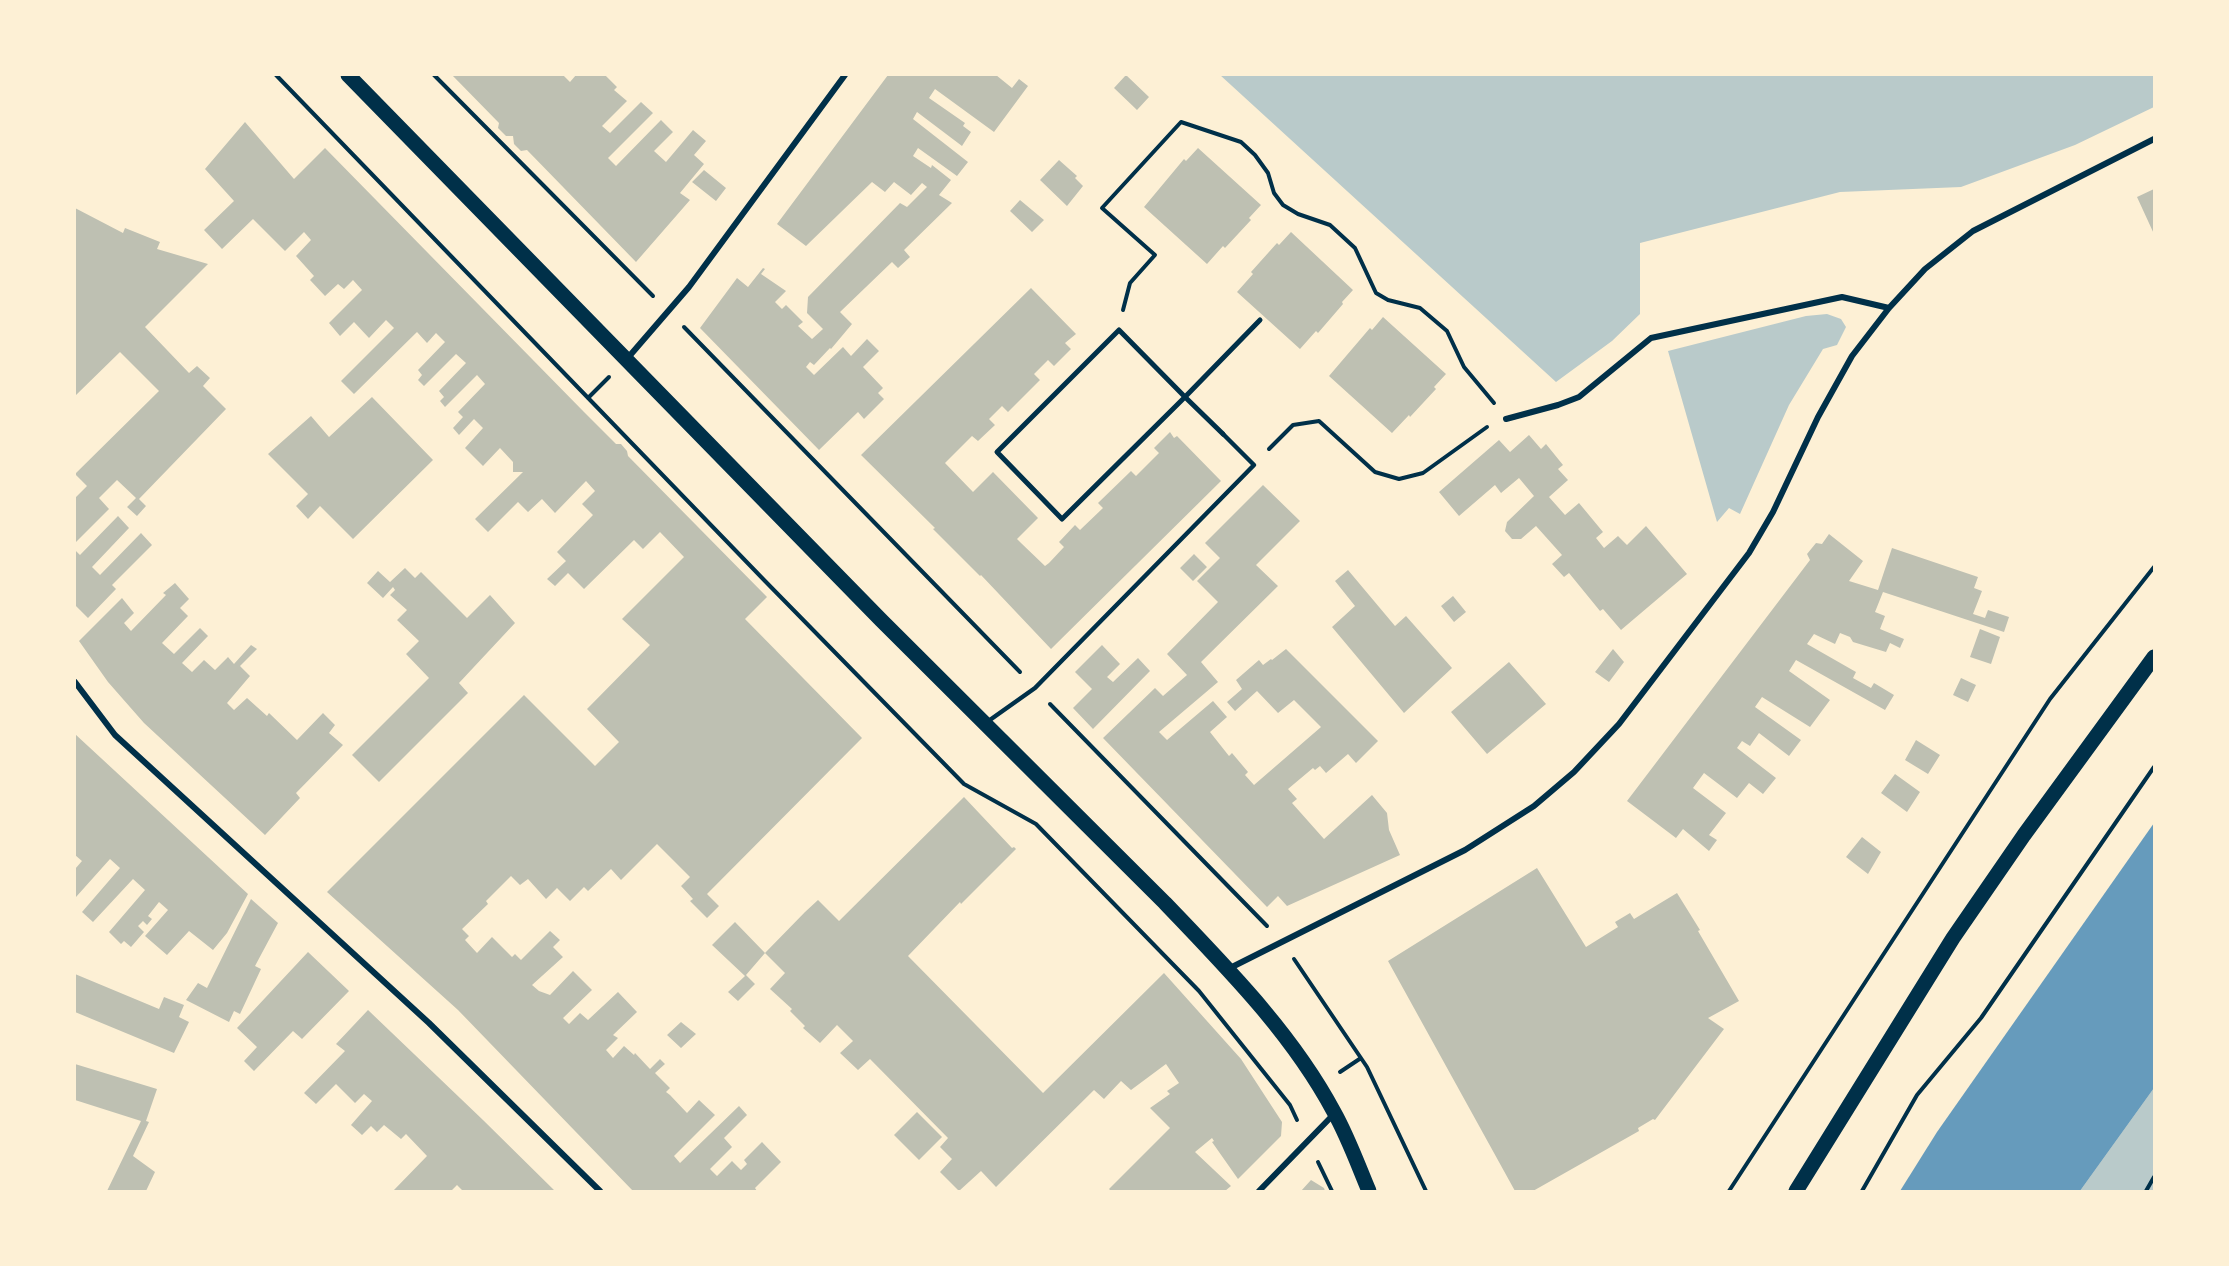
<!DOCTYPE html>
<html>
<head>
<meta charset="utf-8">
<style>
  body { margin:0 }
  #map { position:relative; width:2229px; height:1266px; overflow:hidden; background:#fdf0d5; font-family:"Roboto Condensed",sans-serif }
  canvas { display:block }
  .frame { position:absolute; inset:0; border:76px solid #fdf0d5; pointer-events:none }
</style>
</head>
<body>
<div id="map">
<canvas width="2229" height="1266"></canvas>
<div class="frame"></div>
</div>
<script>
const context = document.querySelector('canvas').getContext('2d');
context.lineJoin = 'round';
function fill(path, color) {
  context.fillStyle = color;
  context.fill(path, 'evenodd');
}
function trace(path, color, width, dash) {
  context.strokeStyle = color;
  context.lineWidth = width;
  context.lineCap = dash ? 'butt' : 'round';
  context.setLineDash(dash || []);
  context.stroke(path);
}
fill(new Path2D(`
  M1220 75H2154V107L2075 145 1961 187 1840 192 1640 243V314L1612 341 1556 382Z
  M1827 314 1841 319 1846 327 1837 345 1823 349 1789 405 1740 514 1729 508 1717 522 1668 351 1806 316Z
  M2154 1088V1191H2080Z`), '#b9caca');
fill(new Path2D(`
  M2154 823V1088L2080 1191H1900L1937 1132Z`), '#669bbc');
fill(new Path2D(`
  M452 75H563L570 82 576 75H605L617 87 614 90 627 101 602 126 610 133 641 102 653 113 608 158 616 166 661 120 673 132 654 151 666 162 693 130 706 141 694 155 704 164 680 193 690 200 636 262 527 150 521 151 514 144 513 136H506L498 128 499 123Z
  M888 75H996L1012 88 1019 79 1028 86 994 132 935 89 929 98 965 123 963 126 971 132 962 146 917 112 913 119 968 162 957 176 918 148 913 156 931 168 932 165 951 180 939 195 952 203 904 250 910 257 898 268 892 262 840 312 852 324 831 349 830 348 814 365 810 362 806 367 814 375 843 347 851 356 867 339 879 351 863 367 883 388 878 393 884 399 864 419 858 412 819 450 700 328 737 278 748 287 763 268 765 269 761 274 786 291 775 302 782 309 786 305 803 322 798 326 812 339 823 329 807 313 808 297 900 203 907 207 927 187 922 183 911 195 894 182 885 192 872 182 806 246 777 224Z
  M1126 75 1149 97 1137 110 1114 88Z
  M245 122 294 179 325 148 584 412 616 444H621L627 451 628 456 767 597 745 619 862 738 707 894 719 906 707 918 690 901 693 899 681 886 690 877 657 844 621 880 611 869 588 891 584 887 570 901 557 888 546 899 528 879 520 885 511 876 486 901 488 904 462 929 469 936 465 940 477 953 492 937 512 957 515 954 521 960 550 931 560 940 553 947 563 957 532 985 539 991 550 995 573 971 592 990 563 1018 569 1024 580 1013 588 1020 618 992 637 1012 613 1035 618 1038 606 1050 613 1058 624 1046 634 1055 635 1053 650 1069 660 1059 665 1064 655 1073 670 1088 666 1092 670 1095 687 1113 699 1100 715 1115 674 1156 680 1163 739 1106 747 1115 724 1138 732 1147 710 1169 717 1176 732 1161 741 1170 747 1164 744 1160 762 1142 781 1162 755 1188 757 1191H633L458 1010 327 892 524 695 595 766 619 742 587 709 650 645 622 619 684 557 660 532 643 549 634 540 584 589 568 573 555 586 547 579 566 561 557 552 593 515 582 504 595 491 586 481 555 513 542 499 528 512 518 502 488 532 475 519 523 472H513V462L500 448 483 466 465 448 483 428 474 419 459 435 453 428 463 417 458 412 485 384 477 375 445 407 440 401 444 397 439 391 466 363 456 354 424 386 418 380 422 375 418 370 445 342 436 333 427 343 417 332 354 394 341 381 394 328 386 320 369 338 354 322 340 336 329 323 362 290 353 280 344 289 338 284 325 296 310 280 314 276 296 256 311 240 304 232 285 251 253 219 222 249 204 230 234 201 205 169Z
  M1198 148 1261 205 1249 218 1251 220 1225 248 1223 246 1207 264 1144 207 1184 159 1186 161Z
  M1059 160 1077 176 1075 178 1083 186 1067 206 1040 180Z
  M704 170 726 188 716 201 692 182Z
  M2154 189V234L2137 197Z
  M1020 200 1044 220 1032 232 1010 211Z
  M75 208 123 233 125 228 160 242 157 249 208 264 145 327 189 373 197 366 210 378 203 386 226 409 139 499 146 506 137 516 127 507 136 498 117 480 99 498 109 509 75 543V498L87 486 75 474 159 391 120 352 75 396Z
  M1291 232 1353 290 1342 302 1343 304 1318 333 1316 331 1300 349 1237 292 1253 274 1251 272 1277 243 1279 245Z
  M1031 288 1076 334 1065 343 1071 349 1054 366 1048 360 1034 374 1040 380 1008 412 1002 406 989 419 995 425 978 441 972 436 945 463 973 492 993 472 1038 518 1017 539 1021 543 1045 566 1049 563 1064 547 1059 542 1075 525 1080 530 1103 508 1098 503 1131 471 1136 476 1159 453 1154 448 1170 432 1174 438 1177 436 1221 481 1051 649 981 575 980 576 933 529 935 528 861 455Z
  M1383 317 1446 374 1434 387 1436 389 1410 417 1409 415 1392 433 1329 376 1370 328 1372 330Z
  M372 397 433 460 353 539 320 506 308 519 296 506 308 494 268 454 311 416 329 437Z
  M1529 435 1541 449 1546 444 1563 465 1558 469 1568 480 1549 497 1565 515 1579 503 1603 532 1596 538 1604 548 1618 536 1627 545 1646 526 1687 574 1621 630 1603 609 1600 611 1569 573 1564 577 1552 564 1562 555 1536 526 1521 539H1512L1505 531 1507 522 1534 496 1519 478 1501 493 1495 485 1459 516 1439 492 1499 440 1510 452Z
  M1263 485 1300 521 1256 565 1278 586 1201 662 1218 682 1159 732 1167 740 1213 701 1227 717 1210 732 1229 756 1232 753 1248 772 1245 775 1254 785 1321 727 1294 700 1278 713 1257 691 1235 711 1227 702 1242 689 1236 680 1259 660 1263 665 1271 659 1272 660 1286 649 1378 741 1356 763 1348 754 1326 773 1320 766 1315 770 1313 768 1288 789 1297 799 1292 803 1324 839 1372 795 1387 813 1389 830 1400 855 1287 906 1278 896 1267 907 1103 738 1155 688 1163 696 1187 675 1167 654 1218 602 1197 581 1220 558 1205 543Z
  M118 516 129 528 92 567 100 575 141 533 152 545 112 585 116 589 88 618 75 605V550L80 555Z
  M1829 534 1863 561 1849 581 1878 590 1892 548 1978 577 1974 588 1982 591 1973 614 1985 618 1988 610 2009 617 2004 632 1883 592 1875 612 1885 616 1880 629 1904 639 1900 648 1890 643 1886 652 1853 642 1850 637 1840 633 1835 644 1814 634 1807 644 1856 672 1853 678 1871 688 1874 683 1894 695 1885 710 1796 660 1789 671 1830 700 1810 727 1762 697 1755 707 1801 740 1789 756 1759 733 1750 746 1742 741 1737 748 1776 778 1763 794 1749 783 1737 798 1704 773 1693 788 1726 813 1709 835 1717 840 1709 851 1683 829 1676 838 1627 801 1810 560 1807 554 1816 543 1822 544Z
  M1194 554 1207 567 1193 581 1180 568Z
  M405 568 415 578 421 572 467 618 490 595 515 623 459 683 468 693 379 782 352 755 429 678 406 654 419 641 397 620 407 610 390 595 395 590 393 587 383 598 367 583 378 571 390 582Z
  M1348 570 1395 626 1406 616 1452 668 1404 713 1332 627 1355 606 1335 581Z
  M175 583 189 599 180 608 188 616 162 643 174 654 200 628 208 636 182 663 192 672 204 660 215 670 228 657 234 664 251 645 257 649 240 666 250 676 227 703 234 710 247 698 267 716 269 713 297 740 323 713 335 725 329 733 343 745 296 793 300 798 265 835 144 723 108 682 79 641 122 598 134 613 124 623 131 631 166 595 163 593Z
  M1453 596 1466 612 1454 622 1441 606Z
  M1980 629 2000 637 1991 664 1970 657Z
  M1102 645 1120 664 1107 677 1113 682 1138 658 1150 671 1093 729 1073 708 1092 689 1075 672Z
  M1613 649 1624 662 1609 682 1595 672Z
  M1509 662 1546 704 1487 754 1451 712Z
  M1961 678 1976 685 1968 702 1953 695Z
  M75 734 248 894 227 933 213 950 189 931 167 955 145 936 168 910 159 902 148 916 152 919 147 925 143 921 138 926 144 932 131 947 124 941 121 944 109 932 145 890 133 879 93 922 82 912 120 868 110 859 76 897 75 896V869L82 861 75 855Z
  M1916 740 1940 755 1928 774 1905 760Z
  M1895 774 1920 792 1907 812 1881 793Z
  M964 797 1012 848 1014 847 1016 849 961 904 960 902 908 956 1043 1093 1164 973 1241 1059 1282 1122 1281 1136 1238 1179 1212 1142 1214 1141 1212 1138 1195 1152 1231 1186 1225 1191H1111L1109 1189 1170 1128 1150 1108 1170 1094 1167 1091 1179 1083 1166 1064 1131 1090 1121 1081 1104 1099 1094 1090 996 1187 981 1171 959 1191 940 1172 952 1159 940 1147 948 1138 870 1059 858 1070 840 1053 853 1041 837 1025 820 1043 803 1028 805 1026 790 1011 792 1009 770 989 785 973 765 953 805 912 818 900 839 921Z
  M1862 837 1881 852 1868 874 1846 857Z
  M1537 868 1586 947 1618 927 1615 922 1630 913 1634 919 1677 893 1700 930 1698 931 1739 1001 1708 1018 1724 1029 1655 1120 1653 1119 1638 1128 1639 1131 1533 1191H1515L1388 961Z
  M251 899 278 923 255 966 261 969 240 1014 234 1011 229 1022 186 1000 198 983 207 988Z
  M735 922 765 953 746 975 755 984 738 1001 728 992 745 976 712 945Z
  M308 952 349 991 302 1039 293 1031 254 1071 244 1061 257 1047 237 1028Z
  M75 974 159 1009 164 997 184 1005 179 1017 189 1022 174 1053 75 1012Z
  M368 1010 483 1120 555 1191H463L457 1185 451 1191H393L427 1156 406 1134 401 1139 384 1125 377 1132 371 1126 362 1135 351 1125 372 1101 364 1094 355 1103 336 1084 316 1104 304 1093 345 1051 336 1044Z
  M681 1022 696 1034 681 1048 667 1035Z
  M75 1064 157 1089 146 1121 149 1122 133 1156 155 1172 146 1191H107L141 1121 75 1100Z
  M917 1112 942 1137 919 1160 894 1135Z
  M1311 1180 1324 1188 1325 1191H1301Z`), '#bec0b2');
trace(new Path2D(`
  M276 75 765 581 964 784 1036 824 1199 991 1290 1105 1297 1120
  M434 75 653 296
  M1123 310 1130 283 1155 255 1102 208 1181 122 1241 142 1255 155 1268 173 1274 193 1283 205 1298 214 1330 225 1355 248 1376 293 1388 300 1420 308 1447 331 1464 367 1494 403
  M684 327 1020 672
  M588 398 609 377
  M1269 449 1293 425 1319 421 1375 472 1399 479 1423 473 1487 427
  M1050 704 1267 926
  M1294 959 1367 1067 1426 1191
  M1340 1072 1361 1058
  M1318 1162 1332 1191
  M1729 1191 2050 699 2154 567
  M1862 1191 1917 1095 1981 1018 2154 767
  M2146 1191 2154 1177`), '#003049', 4);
trace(new Path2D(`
  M987 722 1035 688 1254 465 1223 434`), '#003049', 4.5);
trace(new Path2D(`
  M1223 434 1185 397 1062 519 997 452 1119 330 1185 397 1260 320`), '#003049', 5);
trace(new Path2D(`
  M626 360 689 287 845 75
  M1506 419 1558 405 1579 397 1651 338 1842 297 1889 308
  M75 682 115 735 429 1023 600 1191
  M1228 969 1465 850 1534 806 1574 772 1619 724 1749 553 1773 512 1818 417 1852 356 1889 308 1925 269 1973 231 2154 139
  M1259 1191 1334 1114`), '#003049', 6);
trace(new Path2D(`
  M348 75 881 620 1165 903C1226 967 1292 1033 1334 1112 1348 1137 1358 1165 1369 1191
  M1796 1191 1953 938 2024 835 2154 657`), '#003049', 15);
</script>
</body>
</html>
